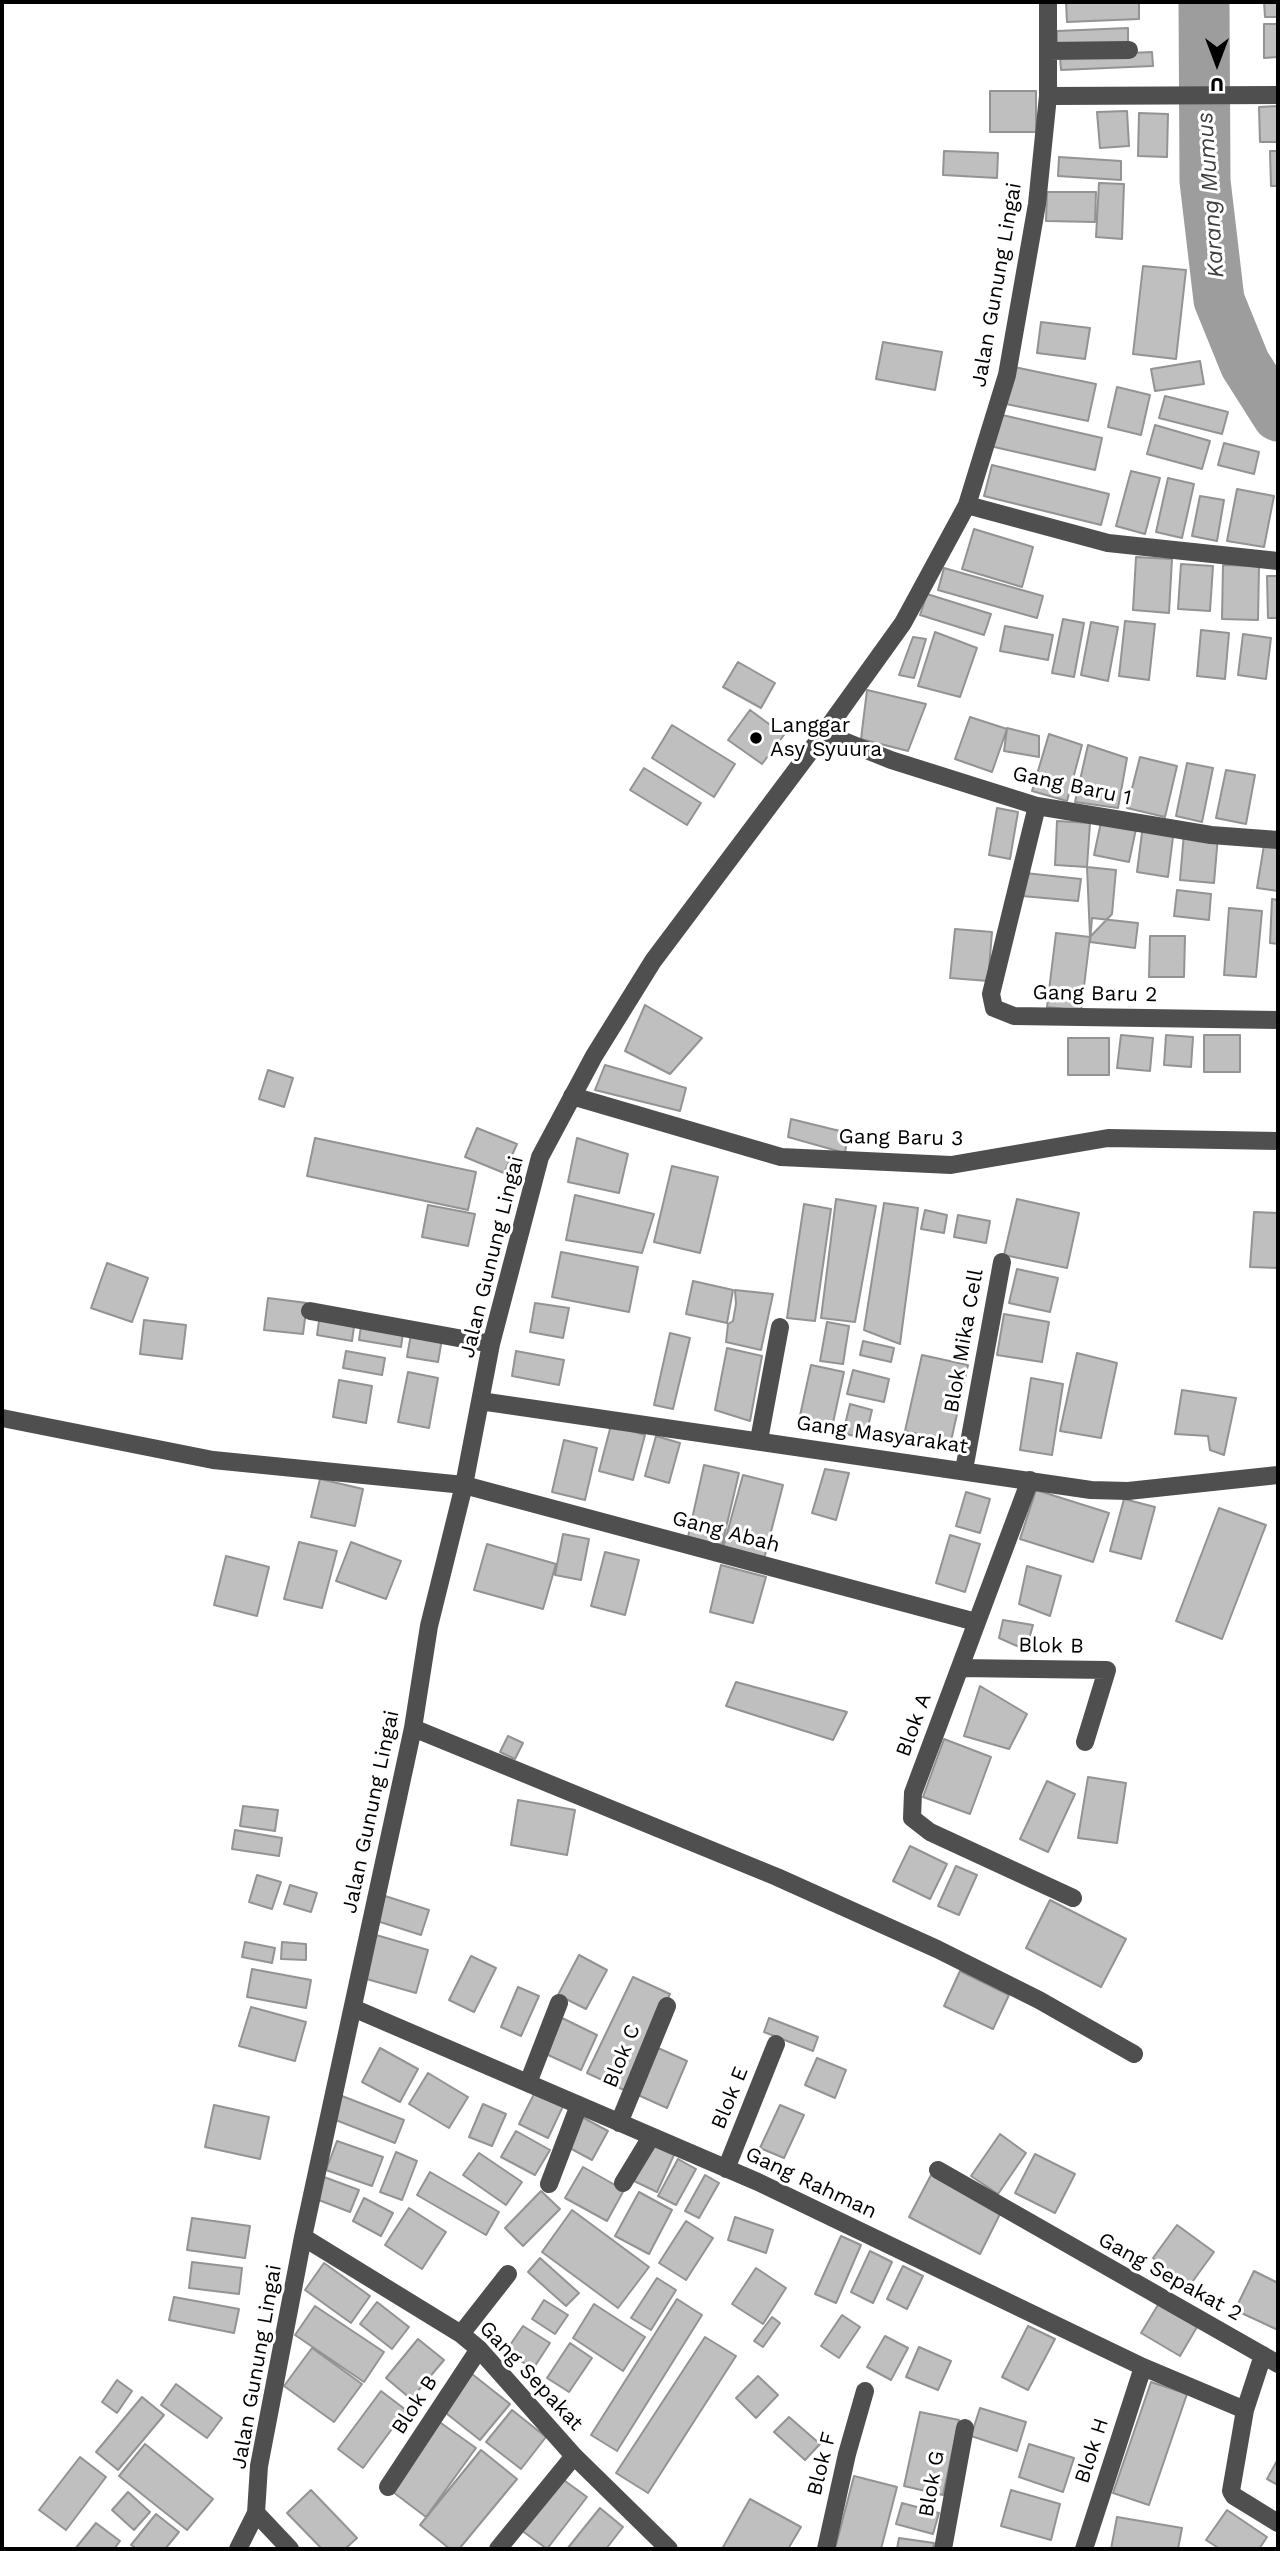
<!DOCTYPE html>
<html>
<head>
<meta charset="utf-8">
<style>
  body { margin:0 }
  #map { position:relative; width:1280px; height:2551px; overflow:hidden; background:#fff; font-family:"Work Sans",sans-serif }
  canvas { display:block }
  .frame { position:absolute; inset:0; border:4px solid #000; pointer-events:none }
  .north { position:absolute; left:1182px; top:28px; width:70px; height:70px; -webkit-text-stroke:5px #fff; paint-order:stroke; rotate:180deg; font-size:19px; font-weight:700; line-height:28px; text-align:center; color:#000 }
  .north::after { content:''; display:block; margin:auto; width:24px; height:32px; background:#000; clip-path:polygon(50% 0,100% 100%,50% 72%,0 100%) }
</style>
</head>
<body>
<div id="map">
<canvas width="1280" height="2551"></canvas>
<div class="frame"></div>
<div class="north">U</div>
</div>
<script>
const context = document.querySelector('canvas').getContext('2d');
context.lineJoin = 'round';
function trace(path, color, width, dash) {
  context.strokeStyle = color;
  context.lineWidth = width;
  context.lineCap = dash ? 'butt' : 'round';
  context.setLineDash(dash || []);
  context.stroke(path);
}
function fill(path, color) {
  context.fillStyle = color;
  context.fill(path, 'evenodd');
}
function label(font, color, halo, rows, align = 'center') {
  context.font = font + ' "Work Sans",sans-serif';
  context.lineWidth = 6;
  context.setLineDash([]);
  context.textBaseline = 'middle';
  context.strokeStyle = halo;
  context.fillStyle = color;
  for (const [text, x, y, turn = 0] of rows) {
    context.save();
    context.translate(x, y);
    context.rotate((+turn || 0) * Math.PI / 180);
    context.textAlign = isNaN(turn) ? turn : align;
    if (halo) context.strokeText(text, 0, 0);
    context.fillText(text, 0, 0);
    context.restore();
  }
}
trace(new Path2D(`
  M1204 2 1205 181 1219 300 1245 364 1278 416`), '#9d9d9d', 51);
const building = new Path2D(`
  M1066 2H1139V19L1067 22Z
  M1264 2H1278V17H1265Z
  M1264 24H1278V57L1264 58Z
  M1128 28V45L1057 48V31Z
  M1152 52 1153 66 1061 70 1060 56Z
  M990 91H1036V132H990Z
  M1278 106V142H1260L1259 107Z
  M1127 111 1129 146 1100 148 1097 112Z
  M1139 113 1168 114 1167 157 1138 156Z
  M944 151 998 153 997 178 943 175Z
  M1270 151H1278V186H1271Z
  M1059 157 1121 161V180L1058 176Z
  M1099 183 1124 184 1122 239 1096 237Z
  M1047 192H1096L1095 222 1046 221Z
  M1143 266 1186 270 1176 359 1133 354Z
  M1041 322 1090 328 1085 359 1037 353Z
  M883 342 942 352 935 390 876 379Z
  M1200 361 1204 384 1155 391 1151 369Z
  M1014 367 1096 384 1088 421 1006 404Z
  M1117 387 1150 395 1141 435 1108 427Z
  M1165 396 1228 412 1222 434 1159 418Z
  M998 414 1102 438 1095 470 990 446Z
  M1155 425 1210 441 1202 469 1147 454Z
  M1224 443 1259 452 1254 474 1218 465Z
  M992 465 1109 494 1101 525 984 496Z
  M1131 471 1160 478 1145 534 1116 526Z
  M1168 478 1194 484 1182 538 1156 532Z
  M1237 489 1274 496 1264 547 1227 541Z
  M1200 496 1224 500 1217 541 1192 536Z
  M974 529 1033 547 1022 587 962 569Z
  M1136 557 1172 559 1169 613 1133 610Z
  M1181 564 1213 566 1210 611 1178 609Z
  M1223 565 1259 566 1258 620 1222 619Z
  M944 568 1043 596 1037 618 938 590Z
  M1267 576H1278V618H1268Z
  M927 594 991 614 984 635 920 615Z
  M1063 619 1084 623 1074 677 1052 673Z
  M1125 621 1155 624 1149 680 1119 676Z
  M1091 622 1118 627 1108 681 1081 675Z
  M1005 626 1053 635 1048 660 1000 651Z
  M1201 630 1229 633 1225 679 1197 676Z
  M935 632 977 648 960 697 918 686Z
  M1243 634 1271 638 1266 679 1238 675Z
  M913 637 926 639 914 678 899 675Z
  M738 662 775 683 761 708 723 687Z
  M867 690 926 704 908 751 861 739Z
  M750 710 784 735 762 764 728 740Z
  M970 717 1007 729 992 772 955 759Z
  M672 725 735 764 714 797 652 758Z
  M1007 728 1039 736V757L1004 751Z
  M1049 734 1082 745 1067 801 1032 791Z
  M1088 745 1127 758 1118 808 1075 802Z
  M1140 757 1177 766 1165 817 1127 808Z
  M1187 763 1213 768 1202 822 1176 816Z
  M644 768 701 803 687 825 630 790Z
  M1226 770 1255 775 1246 824 1216 818Z
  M997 808 1018 812 1010 859 989 855Z
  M1057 821 1090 823 1087 867 1055 865Z
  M1101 822 1136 829 1129 862 1094 855Z
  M1143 825 1174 829 1168 877 1137 872Z
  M1184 833 1218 836 1214 883 1180 880Z
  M1264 845 1278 847V891L1257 888Z
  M1087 867 1116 870 1112 914 1090 937Z
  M1025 873 1081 879 1078 901 1022 896Z
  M1177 890 1211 894 1209 920 1174 916Z
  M1272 899 1278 900V944L1270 943Z
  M1229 908 1262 911 1256 977 1224 975Z
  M1092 918 1138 923 1135 948 1090 942Z
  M955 929 992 932 988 981 950 978Z
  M1056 933 1090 937 1081 1011 1047 1007Z
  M1150 936H1185L1184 977H1149Z
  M645 1005 702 1038 670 1074 625 1051Z
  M1121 1035 1153 1038 1150 1071 1117 1068Z
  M1166 1035 1193 1037 1191 1067 1164 1065Z
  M1204 1035H1240V1072H1204Z
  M1068 1038H1109V1075H1068Z
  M605 1065 686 1088 680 1111 595 1090Z
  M268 1070 293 1078 284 1107 259 1099Z
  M791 1119 848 1133 845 1153 788 1137Z
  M477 1128 517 1144 504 1173 465 1157Z
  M315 1138 476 1172 468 1210 307 1176Z
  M577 1138 628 1154 619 1193 568 1182Z
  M672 1166 718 1177 700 1253 654 1242Z
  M575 1195 654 1214 642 1253 566 1240Z
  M836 1199 876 1206 855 1322 821 1318Z
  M1017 1199 1079 1213 1067 1268 1004 1255Z
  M884 1203 918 1208 900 1344 864 1330Z
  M804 1204 831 1209 815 1321 787 1318Z
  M428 1205 475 1214 468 1246 422 1237Z
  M925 1210 947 1215 944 1233 921 1229Z
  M1254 1212 1278 1213V1268L1250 1267Z
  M958 1215 990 1221 986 1243 954 1237Z
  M561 1252 638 1267 629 1312 552 1297Z
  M107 1263 148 1278 132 1322 91 1308Z
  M1017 1269 1058 1278 1050 1312 1009 1303Z
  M693 1281 733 1290 727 1323 686 1314Z
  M735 1290 773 1294 761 1350 726 1342 728 1324 733 1321 736 1304Z
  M268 1298 307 1303 303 1334 264 1330Z
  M535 1303 569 1308 563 1338 530 1332Z
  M321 1307 356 1312 352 1341 317 1335Z
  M1004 1314 1049 1322 1042 1362 997 1355Z
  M362 1319 404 1326 401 1347 359 1340Z
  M144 1320 186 1325 182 1359 140 1354Z
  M827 1322 849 1326 843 1364 820 1361Z
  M412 1328 443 1333 438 1362 407 1357Z
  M670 1333 690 1338 673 1409 654 1405Z
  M863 1341 894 1348 891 1362 860 1355Z
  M727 1348 762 1356 750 1421 715 1410Z
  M346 1351 385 1358 382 1375 343 1368Z
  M516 1351 564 1360 559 1385 512 1376Z
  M1077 1353 1117 1363 1101 1438 1060 1431Z
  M922 1355 968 1365 951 1441 905 1431Z
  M811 1365 844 1372 831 1432 798 1425Z
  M853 1370 889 1379 884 1402 847 1394Z
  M408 1372 438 1378 429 1428 398 1422Z
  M1031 1378 1063 1384 1052 1455 1020 1450Z
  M339 1380 372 1386 366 1423 333 1417Z
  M1182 1390 1236 1398 1224 1455 1210 1450 1208 1436 1175 1434Z
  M850 1404 872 1410 865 1439 843 1433Z
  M611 1425 645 1435 633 1480 599 1471Z
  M656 1436 680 1443 669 1483 645 1476Z
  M564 1440 597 1448 585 1500 552 1492Z
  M704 1465 739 1473 722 1545 688 1537Z
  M825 1469 849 1473 836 1520 812 1513Z
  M743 1475 783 1485 764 1559 723 1548Z
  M320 1479 363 1489 355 1526 311 1517Z
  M1036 1490 1109 1513 1093 1562 1020 1539Z
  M966 1492 990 1499 980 1533 956 1526Z
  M1124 1499 1155 1507 1141 1559 1110 1551Z
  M1219 1508 1266 1525 1222 1639 1176 1621Z
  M563 1534 589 1539 581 1580 555 1575Z
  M950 1535 980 1544 965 1592 936 1583Z
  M299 1542 337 1551 322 1608 284 1599Z
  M351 1542 401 1561 386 1599 336 1581Z
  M487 1544 556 1564 543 1609 474 1590Z
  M605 1552 639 1560 625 1615 591 1606Z
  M226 1556 269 1567 257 1616 214 1605Z
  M721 1565 766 1577 753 1623 710 1612Z
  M1027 1566 1061 1576 1050 1616 1019 1604Z
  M1003 1620 1033 1625 1026 1650 999 1638Z
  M736 1682 847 1712 833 1740 726 1706Z
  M980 1686 1027 1714 1009 1749 964 1736Z
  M508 1736 523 1743 515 1759 500 1752Z
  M944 1739 991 1757 970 1814 923 1797Z
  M1088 1777 1126 1783 1117 1843 1078 1838Z
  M1047 1781 1075 1794 1048 1852 1020 1839Z
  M518 1800 575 1810 567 1855 511 1845Z
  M243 1806 278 1810 275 1831 240 1826Z
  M235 1830 282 1838 279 1856 232 1849Z
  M910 1846 947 1864 930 1899 893 1881Z
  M956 1866 977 1875 959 1915 938 1906Z
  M257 1875 281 1882 272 1909 249 1902Z
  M290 1885 317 1893 311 1912 284 1904Z
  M385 1896 429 1910 421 1935 377 1921Z
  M1050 1900 1126 1939 1101 1987 1026 1948Z
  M376 1935 428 1950 416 1993 363 1978Z
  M245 1942 275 1948 272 1963 242 1957Z
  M282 1942 306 1944V1960L281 1959Z
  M579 1955 607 1970 586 2009 558 1995Z
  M471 1956 496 1968 474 2012 449 2000Z
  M252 1969 311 1980 306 2008 247 1997Z
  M960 1971 1009 1995 993 2029 944 2006Z
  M633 1977 670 1994 624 2090 587 2073Z
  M518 1987 539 1996 521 2036 501 2027Z
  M251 2007 306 2022 295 2061 239 2046Z
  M562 2018 597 2035 581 2070 546 2054Z
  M769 2018 818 2037 813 2051 764 2032Z
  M380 2048 418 2069 400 2102 362 2082Z
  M658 2048 687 2061 667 2108 638 2095Z
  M817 2058 846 2070 835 2098 805 2085Z
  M428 2073 468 2097 449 2128 409 2104Z
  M536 2090 564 2104 548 2138 519 2124Z
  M342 2096 404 2120 395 2143 333 2119Z
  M483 2104 506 2114 492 2146 469 2137Z
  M214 2105 269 2117 260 2159 205 2147Z
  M780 2105 804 2115 784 2158 760 2148Z
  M582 2117 608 2131 592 2160 566 2146Z
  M516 2131 550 2150 535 2175 501 2157Z
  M1000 2134 1026 2153 998 2194 971 2176Z
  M337 2141 383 2157 372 2186 326 2170Z
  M652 2145 674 2155 657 2192 634 2181Z
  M396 2152 417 2161 402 2200 380 2192Z
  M479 2153 522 2182 506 2205 463 2175Z
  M1035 2154 1075 2174 1055 2213 1015 2193Z
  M678 2159 696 2169 676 2205 658 2196Z
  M583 2167 624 2190 607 2221 565 2198Z
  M430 2172 499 2212 486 2235 417 2195Z
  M705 2175 719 2183 699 2218 685 2211Z
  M931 2175 1001 2212 980 2254 909 2217Z
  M324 2177 359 2190 350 2212 316 2199Z
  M541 2191 560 2209 523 2246 505 2228Z
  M639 2192 672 2210 649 2254 615 2236Z
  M364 2198 393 2213 381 2236 353 2221Z
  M409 2208 446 2232 422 2269 385 2245Z
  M572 2210 649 2267 618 2308 542 2252Z
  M735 2217 773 2230 766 2253 728 2240Z
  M192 2218 250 2226 245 2258 187 2250Z
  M686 2221 713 2238 686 2280 659 2263Z
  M1177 2225 1214 2252 1190 2285 1153 2258Z
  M841 2236 861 2245 836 2303 815 2294Z
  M870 2251 892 2262 873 2303 851 2292Z
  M540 2258 579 2293 566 2306 528 2272Z
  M192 2262 242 2268 239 2294 189 2288Z
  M324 2263 370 2296 351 2323 305 2290Z
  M903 2266 923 2276 907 2309 887 2299Z
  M756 2268 786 2288 763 2324 732 2304Z
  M1254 2271 1278 2283V2330L1235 2310Z
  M657 2278 676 2290 651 2330 631 2318Z
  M174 2297 239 2309 234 2333 169 2320Z
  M677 2299 702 2315 617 2451 591 2435Z
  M544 2300 568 2315 555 2334 532 2319Z
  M377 2302 409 2327 392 2349 360 2324Z
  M594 2304 645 2337 623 2371 573 2338Z
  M1158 2305 1197 2327 1180 2356 1141 2333Z
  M315 2306 384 2352 364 2382 295 2335Z
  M842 2315 860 2327 839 2358 821 2346Z
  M772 2317 780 2323 763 2347 754 2341Z
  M523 2326 550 2343 533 2369 506 2351Z
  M1028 2326 1055 2339 1028 2390 1002 2377Z
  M885 2336 908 2348 891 2380 867 2367Z
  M705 2337 736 2356 648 2493 616 2473Z
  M418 2339 444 2360 411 2399 386 2378Z
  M570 2343 592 2358 569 2392 547 2378Z
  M919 2347 951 2361 938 2390 906 2377Z
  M312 2348 362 2384 334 2422 284 2386Z
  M472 2374 510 2404 480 2440 442 2410Z
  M758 2376 778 2395 756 2418 736 2398Z
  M117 2380 132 2391 117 2413 102 2402Z
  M1151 2382 1187 2394 1149 2505 1113 2493Z
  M176 2384 222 2418 207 2438 161 2405Z
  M381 2391 406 2410 363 2468 338 2449Z
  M142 2397 164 2415 118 2470 96 2452Z
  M980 2408 1026 2422 1017 2451 971 2436Z
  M512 2410 546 2437 521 2469 486 2442Z
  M920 2412 959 2420 943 2495 904 2486Z
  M789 2417 820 2444 805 2460 774 2432Z
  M438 2421 476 2448 426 2517 389 2489Z
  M145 2444 213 2499 187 2530 119 2476Z
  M1029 2444 1074 2458 1063 2492 1019 2477Z
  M481 2450 517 2479 459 2549H450L420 2525Z
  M80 2457 106 2477 66 2530 39 2510Z
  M1278 2459V2485L1267 2479Z
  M854 2476 897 2487 881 2549H835Z
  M561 2478 587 2497 547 2549 521 2530Z
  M311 2490 357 2538 345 2549H322L287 2513Z
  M1011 2490 1060 2504 1051 2540 1001 2526Z
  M128 2492 150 2512 134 2530 112 2510Z
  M750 2499 801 2527 788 2549H722Z
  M902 2503 939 2513 933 2534 896 2524Z
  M600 2508 623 2527 606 2549H567Z
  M1227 2510 1267 2537 1259 2549H1220L1206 2540Z
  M156 2514 179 2532 165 2549H137L131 2545Z
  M1117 2517 1182 2528 1178 2549H1111Z
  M96 2523 120 2541 114 2549H75Z
  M899 2538 934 2543 933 2549H897Z`);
fill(building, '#bfbfbf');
trace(building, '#939393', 2);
trace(new Path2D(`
  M1048 51 1129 50
  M1048 96 1278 95
  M967 505 1108 543 1278 561
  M824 733 891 760 1037 806 1211 835 1278 840
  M1037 806 991 994 994 1008 1014 1016 1278 1020
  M572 1096 781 1157 951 1165 1108 1138 1278 1141
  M310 1311 491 1344
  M480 1401 1091 1490 1128 1491 1278 1475
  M2 1418 213 1460 464 1485 976 1622
  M759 1440 780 1327
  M964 1470 1002 1262
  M1030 1480 913 1793 912 1818 930 1832 1073 1898
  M960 1668 1107 1670 1085 1742
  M413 1728 777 1877 937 1949 1039 2000 1134 2054
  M353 2008 758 2182 1143 2367 1245 2410
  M528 2083 559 2003
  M619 2123 667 2006
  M726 2169 776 2044
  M938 2170 1278 2364
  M623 2183 651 2137
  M549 2184 579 2105
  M303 2237 461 2334 479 2349 574 2456 669 2549
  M461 2334 508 2274
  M1263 2355 1245 2410 1231 2491 1234 2496 1278 2523
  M388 2487 479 2349
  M256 2513 290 2549
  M238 2549 256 2513 259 2466 303 2237 413 1728 429 1626 464 1485 491 1344 540 1157 594 1056 653 961 824 733 903 623 967 505 1007 375 1037 204 1048 96V2
  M498 2549 574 2456
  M826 2549 847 2454 865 2391
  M943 2549 965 2428
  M1084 2549 1143 2367`), '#4f4f4f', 18);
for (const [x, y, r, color] of [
  [756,738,7,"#000"]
]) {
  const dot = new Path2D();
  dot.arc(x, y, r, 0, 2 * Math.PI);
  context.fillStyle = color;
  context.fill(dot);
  trace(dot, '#fff', 2.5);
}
label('21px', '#000', '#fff', [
  ["Jalan Gunung Lingai",997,285,-80],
  ["Gang Baru 1",1072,786,12],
  ["Gang Baru 2",1095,994,1],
  ["Gang Baru 3",901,1138,1],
  ["Jalan Gunung Lingai",492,1257,-76],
  ["Blok Mika Cell",964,1341,-80],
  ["Gang Masyarakat",882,1435,8],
  ["Gang Abah",726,1532,15],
  ["Blok B",1051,1646,1],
  ["Blok A",914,1725,-70],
  ["Jalan Gunung Lingai",371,1812,-78],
  ["Blok C",622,2056,-68],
  ["Blok E",730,2098,-68],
  ["Gang Rahman",811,2183,25],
  ["Gang Sepakat 2",1170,2277,29],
  ["Jalan Gunung Lingai",257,2367,-80],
  ["Gang Sepakat",531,2376,47],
  ["Blok B",415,2405,-57],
  ["Blok H",1092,2451,-72],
  ["Blok F",822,2464,-76],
  ["Blok G",932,2484,-80]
]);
label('21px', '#000', '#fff', [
  ["Langgar",770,726],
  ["Asy Syuura",770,750]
], 'left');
label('italic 23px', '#3e3e3e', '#fff', [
  ["Karang Mumus",1211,195,-94]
]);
</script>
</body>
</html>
